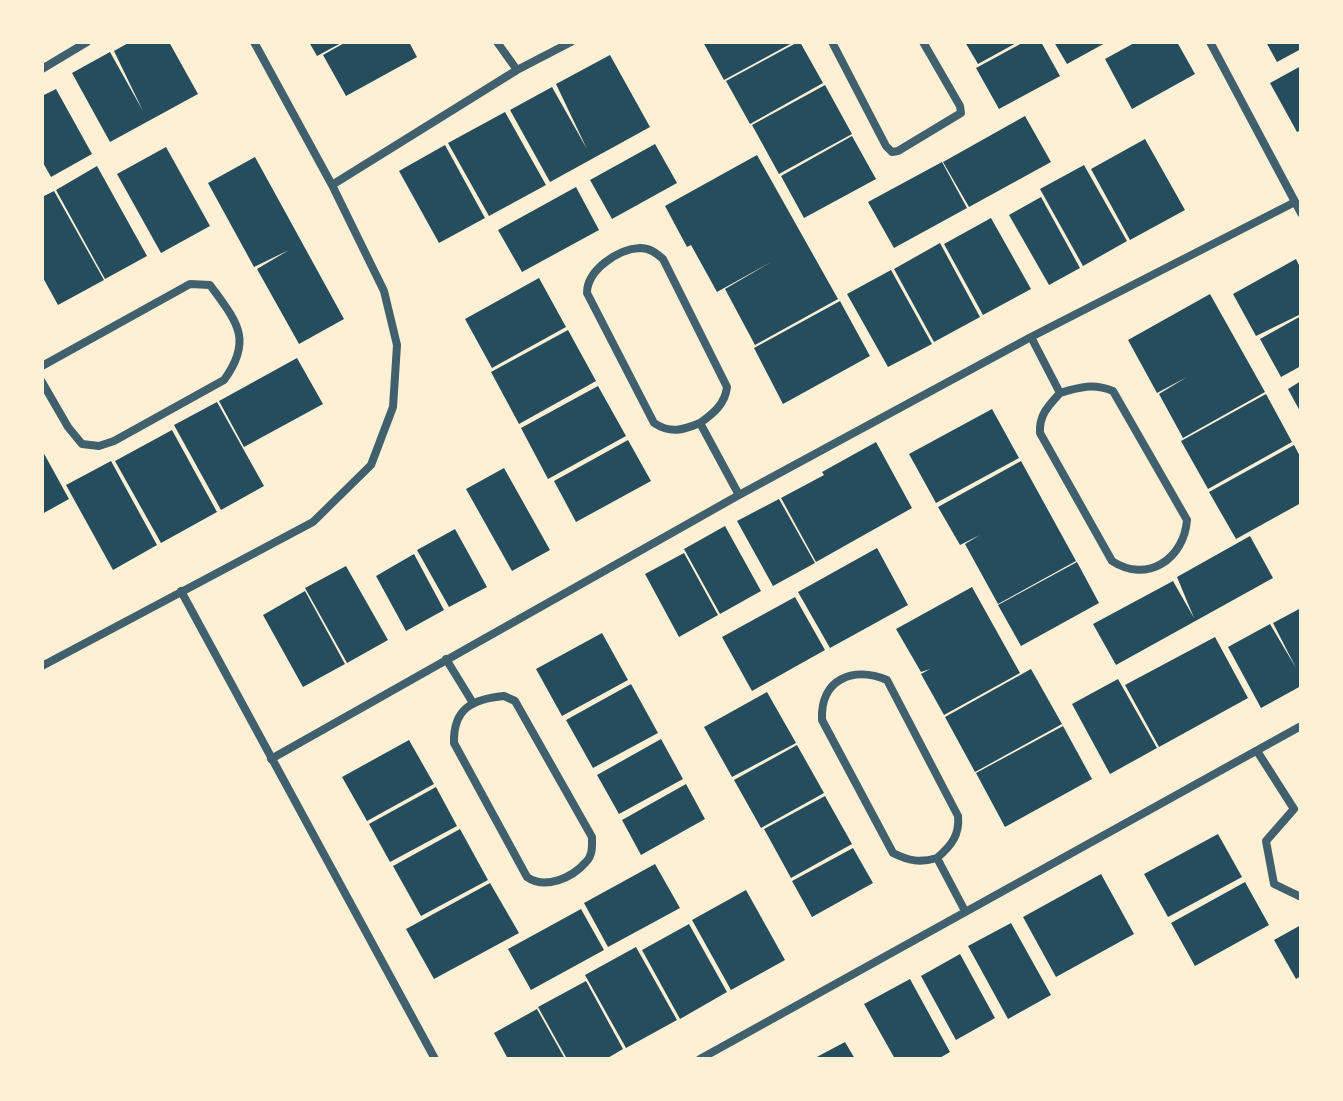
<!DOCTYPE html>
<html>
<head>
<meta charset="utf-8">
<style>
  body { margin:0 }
  #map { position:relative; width:1343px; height:1101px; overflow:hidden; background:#fdf0d5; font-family:"Varela Round",sans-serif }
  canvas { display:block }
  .frame { position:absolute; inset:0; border:44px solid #fdf0d5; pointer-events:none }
</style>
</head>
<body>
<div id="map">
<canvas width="1343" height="1101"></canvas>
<div class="frame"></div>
</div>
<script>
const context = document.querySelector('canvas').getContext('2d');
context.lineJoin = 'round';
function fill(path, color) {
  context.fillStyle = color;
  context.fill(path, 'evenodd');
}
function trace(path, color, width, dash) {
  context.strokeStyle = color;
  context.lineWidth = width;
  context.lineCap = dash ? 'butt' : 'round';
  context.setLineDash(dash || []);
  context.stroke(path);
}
fill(new Path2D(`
  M130 42H169L198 94 110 142 72 73 110 52 143 111 114 51Z
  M309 42H343L317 56Z
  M346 42H409L417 57 346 96 323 55Z
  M703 42H794L724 80Z
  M798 42H800L823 83 750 124 726 81Z
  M965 42H1018L978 64Z
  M1024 42H1041L1060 76 999 109 976 68Z
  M1054 42H1107L1067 64Z
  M1136 42H1177L1195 74 1132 109 1105 59Z
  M1266 42H1301V49L1277 62Z
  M610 55 650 127 550 182 510 110 552 87 587 149 556 84Z
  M1301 66V130L1297 132 1270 83Z
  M825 85 852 134 779 174 752 125Z
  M56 89 92 154 51 177 42 161V96Z
  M505 112 546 185 489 216 448 143Z
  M1025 116 1051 162 969 207 943 162Z
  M852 136 876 179 804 218 781 176Z
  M1145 139 1185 210 1130 240 1091 169Z
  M655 144 677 183 612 219 590 180Z
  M445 145 485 218 439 243 399 171Z
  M166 147 210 226 161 253 117 174Z
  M757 155 838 299 755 345 725 289 773 261 717 292 691 245 687 247 665 206Z
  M255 157 344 319 299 344 257 269 289 250 254 267 208 183Z
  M942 162 967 208 894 248 868 202Z
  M1084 165 1127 241 1083 266 1040 189Z
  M97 166 147 256 105 279 56 190Z
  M576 187 599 230 522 272 498 230Z
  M54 191 104 280 58 305 42 276V197Z
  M1041 197 1080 268 1049 285 1009 215Z
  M991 218 1031 289 983 315 944 244Z
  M940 243 980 317 934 342 894 269Z
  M1296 259 1301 269V314L1256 336 1233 294Z
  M891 270 932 344 888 367 847 294Z
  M539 278 566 327 492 368 465 319Z
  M1210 294 1265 392 1183 438 1159 394 1187 377 1157 393 1128 340Z
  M840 301 870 356 783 404 754 348Z
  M1301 316V366L1281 377 1260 339Z
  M568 330 596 381 519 424 491 372Z
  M297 358 323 404 244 447 219 401Z
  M1301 381V413L1288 389Z
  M598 386 626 436 548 479 521 428Z
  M1266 394 1292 442 1208 489 1181 441Z
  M217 402 264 486 221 510 174 425Z
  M992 409 1019 458 936 503 909 454Z
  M172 430 217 512 161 543 115 461Z
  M628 440 651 481 576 522 554 481Z
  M876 442 912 508 816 562 781 498 824 475 822 472Z
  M1294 445 1301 458V503L1236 539 1209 492Z
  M42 450 69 499 42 514Z
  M111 461 157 545 113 570 66 485Z
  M1021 461 1076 561 998 604 965 544 980 535 960 545 938 507Z
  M504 468 550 550 512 571 466 489Z
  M779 499 815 563 773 586 737 521Z
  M725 526 761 591 720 614 684 549Z
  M455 529 487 587 449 607 417 550Z
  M1250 536 1273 578 1116 665 1093 624 1173 581 1194 618 1177 577Z
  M877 548 908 605 830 648 798 592Z
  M684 553 718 615 679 637 645 574Z
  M414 554 444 610 406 631 376 576Z
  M1077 562 1099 603 1021 646 998 605Z
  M346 566 388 640 347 663 305 588Z
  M972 587 1020 673 944 715 921 674 930 669 921 672 896 629Z
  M305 591 345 664 303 687 263 615Z
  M795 597 825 650 752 691 722 637Z
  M1301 608V686L1261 708 1228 647 1270 624 1296 668 1273 623Z
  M602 633 628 680 562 716 536 669Z
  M1215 637 1248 698 1159 747 1125 685Z
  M1031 669 1062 724 975 772 945 717Z
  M1118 679 1157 748 1110 774 1072 704Z
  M631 684 658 733 593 768 566 720Z
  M767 692 796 743 732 777 704 727Z
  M1063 726 1092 779 1005 827 976 773Z
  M661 739 683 779 619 814 597 775Z
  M409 740 434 784 367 821 342 777Z
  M797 745 824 793 761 828 734 780Z
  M686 784 705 819 641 855 622 820Z
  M436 787 457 826 390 862 369 824Z
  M825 796 852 844 791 878 764 829Z
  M460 829 488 880 421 916 393 866Z
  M1218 834 1242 877 1168 917 1144 874Z
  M853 848 873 883 812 917 792 881Z
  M655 864 680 908 608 947 584 903Z
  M1101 874 1134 934 1056 977 1023 917Z
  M1245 882 1269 925 1195 966 1171 923Z
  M490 883 519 933 434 979 406 929Z
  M746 890 785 960 731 990 692 920Z
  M581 909 604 950 531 990 508 949Z
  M1011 923 1051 995 1008 1019 968 946Z
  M689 924 727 992 680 1019 642 950Z
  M1301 925V976L1296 979 1274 940Z
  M636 947 677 1020 626 1048 585 975Z
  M960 954 995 1018 956 1040 921 976Z
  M910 979 950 1052 938 1059H895L864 1004Z
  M586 981 623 1049 606 1059H567L538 1007Z
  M537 1009 565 1059H508L494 1033Z
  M845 1042 855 1059H813Z`), '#264d5e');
trace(new Path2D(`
  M497 42 517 70
  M832 42 886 146 892 152 898 151 961 113 960 106 923 42
  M1210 42 1301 213
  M42 69 87 42
  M332 185 517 70 571 42
  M1031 337 1060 393C1080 387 1093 383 1113 391L1187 520C1184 559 1147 584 1112 561L1040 433C1039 415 1048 406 1060 393
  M42 366 190 284 210 285C236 321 254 339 224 380L114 441 99 446 82 444 68 427 42 382
  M700 423C683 430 671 434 654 423L587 293C587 270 618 249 640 248 650 248 656 253 663 259L727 387C725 404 714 413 700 423L739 495
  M181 591 435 1059
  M446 659 473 703
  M42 666 313 522 371 465 393 407 397 345 384 291 332 185 254 42
  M504 696 515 701 592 837C592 846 593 855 586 862 572 878 545 890 527 877L454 743C453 708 473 699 504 696Z
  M1257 751 1294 809
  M271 759 739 495 1031 337 1295 202
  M1294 809 1266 841 1274 884 1301 897
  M937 858C920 863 909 861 893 853L822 720C820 679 853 666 887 680L958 816C960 835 951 846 937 858L965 911
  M700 1059 1301 726`), '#3f606c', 8);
</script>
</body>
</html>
